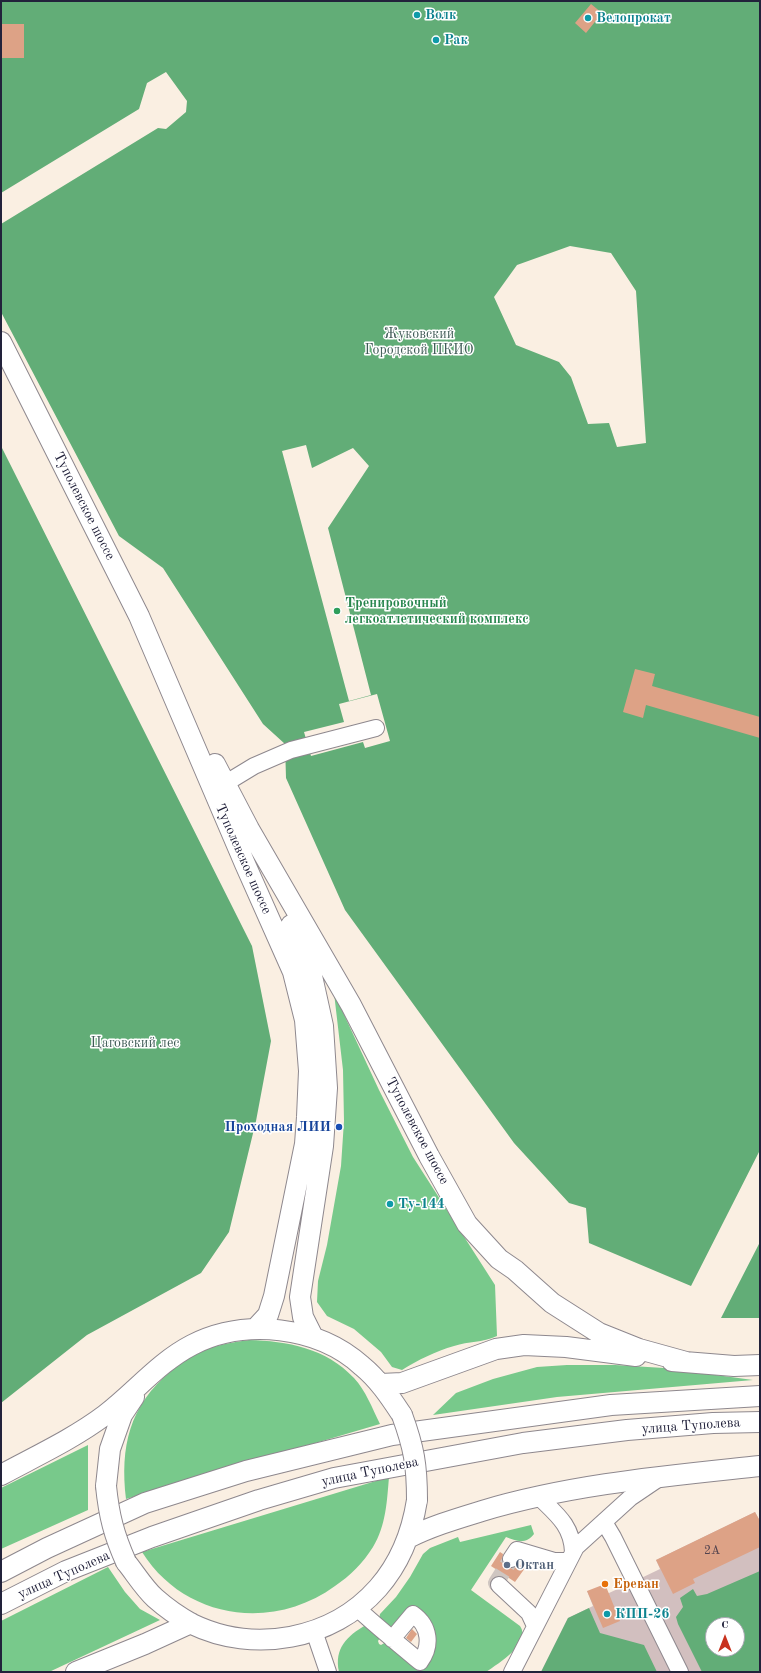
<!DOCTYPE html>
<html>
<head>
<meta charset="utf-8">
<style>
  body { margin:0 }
  #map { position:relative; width:761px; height:1673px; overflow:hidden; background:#faefe2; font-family:"Old Standard TT",serif }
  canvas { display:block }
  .frame { position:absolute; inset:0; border:2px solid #22223b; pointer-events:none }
  .north { position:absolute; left:705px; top:1617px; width:40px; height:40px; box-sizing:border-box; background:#fff; border:1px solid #a7a7b1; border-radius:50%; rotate:0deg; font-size:11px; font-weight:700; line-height:16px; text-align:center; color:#22223b }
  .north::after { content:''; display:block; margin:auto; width:14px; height:18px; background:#c8321e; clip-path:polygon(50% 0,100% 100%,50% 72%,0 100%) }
</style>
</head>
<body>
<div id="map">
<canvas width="761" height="1673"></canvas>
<div class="frame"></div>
<div class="north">С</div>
</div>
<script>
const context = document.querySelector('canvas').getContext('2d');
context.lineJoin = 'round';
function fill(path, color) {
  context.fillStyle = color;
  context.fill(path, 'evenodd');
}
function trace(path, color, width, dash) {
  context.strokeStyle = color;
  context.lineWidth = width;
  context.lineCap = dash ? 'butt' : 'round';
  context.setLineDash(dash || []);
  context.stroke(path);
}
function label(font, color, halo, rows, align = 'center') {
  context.font = font + ' "Old Standard TT",serif';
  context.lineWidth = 3;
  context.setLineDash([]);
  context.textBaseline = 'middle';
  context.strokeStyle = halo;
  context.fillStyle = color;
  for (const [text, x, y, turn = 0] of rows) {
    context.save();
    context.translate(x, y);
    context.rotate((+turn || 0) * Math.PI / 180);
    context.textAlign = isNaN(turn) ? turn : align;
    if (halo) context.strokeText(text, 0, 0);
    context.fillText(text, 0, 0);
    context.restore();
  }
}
fill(new Path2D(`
  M755 1512 760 1521V1672H541L568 1618 593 1606 587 1591 609 1593 635 1581 660 1569 656 1560ZM713 1625H737V1649H713Z`), '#d2bfbf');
fill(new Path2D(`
  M334 993 379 1090 413 1157 495 1285 497 1336C482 1343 469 1341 454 1346 436 1351 418 1360 402 1370L392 1367 381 1352 354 1329 327 1316 317 1302 318 1281 327 1245 341 1166 344 1121 343 1070Z
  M249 1340C287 1341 326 1348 354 1378 366 1391 372 1408 380 1424L126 1499C120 1447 129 1406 171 1371 180 1364 191 1355 201 1351 217 1345 233 1342 249 1340Z
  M567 1365H615L664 1368 753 1380 557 1397 433 1415 456 1393 493 1379 537 1367Z
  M88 1445V1510L1 1549V1488Z
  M389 1477C387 1501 386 1526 373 1547 363 1563 350 1576 335 1586 272 1632 184 1619 142 1552Z
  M531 1525 534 1534C526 1545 516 1541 506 1537L471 1590 520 1626C532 1643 499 1663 486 1672H339C334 1648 347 1636 366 1625L381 1636 378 1641 379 1644 381 1645 386 1642 420 1671 431 1659 432 1629 429 1618 420 1610 393 1631 379 1619 380 1614 396 1597 410 1577 423 1554 430 1548 458 1537 460 1542Z
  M108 1567 125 1592 140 1609 160 1620 49 1672H1V1621Z`), '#78c98b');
fill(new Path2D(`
  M1 1H760V1150L691 1286 589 1243 586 1208 569 1203 514 1143 345 910 286 778 285 744 263 724 163 568 119 536 1 312V224L158 128 166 129 186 112 187 101 166 72 147 83 139 109 1 193ZM570 246 611 253 636 291 646 443 617 447 609 423 588 424 571 377 559 362 516 345 494 297 517 265ZM306 445 312 468 353 448 369 466 328 528 371 695 349 701 282 451ZM377 694 390 741 365 748 363 742 311 756 304 732 344 722 339 704Z
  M1 446 252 946 271 1041 256 1121 229 1232 201 1273 87 1335 1 1403Z
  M760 1242V1318H721Z
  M760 1571V1672H702L678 1624 676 1617 683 1607 680 1598 693 1589 697 1596 707 1594ZM713 1625H737V1649H713Z
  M589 1608 600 1633 644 1645 657 1672H541L568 1618Z`), '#62ad77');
fill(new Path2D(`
  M591 4 602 13 586 33 575 23Z
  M1 24H24V58H1Z
  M635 669 655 674 652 686 760 717V738L646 705 643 718 623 712Z
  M755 1512 760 1521V1547L693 1579 695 1583 673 1594 656 1560Z
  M500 1552 503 1554 502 1563 506 1567 515 1568 519 1564 525 1568 515 1582 491 1566Z
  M605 1584 620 1621 603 1628 587 1591Z
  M412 1629 417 1634 411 1642 406 1638Z`), '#dda286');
trace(new Path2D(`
  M499 1585 496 1583 511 1559`), '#cfc6c1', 16, [16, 8]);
const minor = new Path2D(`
  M226 783 254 766 291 750 376 728
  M538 1496C556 1514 572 1525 573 1552
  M604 1522 613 1537 680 1672
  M511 1559 517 1550 554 1561H568
  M499 1585 529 1613 535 1626
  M357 1608C377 1627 399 1644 420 1662 432 1646 430 1626 413 1614L392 1639
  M314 1631 328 1672
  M512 1672 576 1547 630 1498 661 1477`);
const major = new Path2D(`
  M1 342 139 616 245 864 293 972 305 1020 309 1071 307 1117 305 1144 274 1296 268 1315 255 1329
  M215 764 249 829 351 1005 429 1156 467 1224 499 1259 515 1270 552 1303 599 1333 639 1349 686 1362
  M291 925 310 967 323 1026 327 1088 323 1146 300 1297 303 1317 313 1337
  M672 1361 734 1366 760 1365
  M381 1384 402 1383 496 1349 524 1345 566 1347 636 1356
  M1 1475C36 1456 73 1439 105 1415 135 1392 159 1362 192 1345 245 1318 318 1326 362 1366 379 1380 390 1397 402 1415
  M106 1486 110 1449 122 1415 134 1397
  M408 1538C432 1526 456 1519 482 1511 572 1484 667 1476 760 1466
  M126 1562C135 1573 144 1588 155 1598 164 1606 181 1618 192 1624 254 1654 332 1640 378 1588 400 1563 412 1532 417 1500
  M1 1572 47 1548 145 1503 246 1471 392 1435 611 1405 760 1396
  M1 1604 66 1571 152 1537 259 1500 334 1478 523 1443 627 1430 713 1423 760 1422
  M76 1672 145 1644 191 1623`);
trace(minor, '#8e888e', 18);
trace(major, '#8e888e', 22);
trace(minor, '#fff', 16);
trace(major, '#fff', 20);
const majorBridge = new Path2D(`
  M402 1415C414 1448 417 1465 417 1500
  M106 1486C109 1516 114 1535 126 1562`);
trace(majorBridge, '#8e888e', 22, []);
trace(majorBridge, '#fff', 20);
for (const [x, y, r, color] of [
  [417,15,4,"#0f9aa8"],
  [588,18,4,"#0f9aa8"],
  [436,40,4,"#0f9aa8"],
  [337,611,4,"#2e9e5b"],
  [339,1127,4,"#1a4fb4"],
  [390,1204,4,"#0f9aa8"],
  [507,1565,4,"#5c6f8a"],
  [605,1584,4,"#e8710a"],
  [607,1614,4,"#0f9aa8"]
]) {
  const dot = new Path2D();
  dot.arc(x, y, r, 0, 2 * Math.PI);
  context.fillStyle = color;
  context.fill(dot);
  trace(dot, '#fff', 1.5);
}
label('12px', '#51424e', null, [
  ["2А",712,1551]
]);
label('bold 14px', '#0d838f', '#fff', [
  ["Волк",425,15],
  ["Велопрокат",596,18],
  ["Рак",444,40],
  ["Ty-144",398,1204],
  ["КПП-26",615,1614]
], 'left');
label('14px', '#405c57', '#fff', [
  ["Жуковский",419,334],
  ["Городской ПКИО",419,350],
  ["Цаговский лес",135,1043]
]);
label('14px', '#22223b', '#fff', [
  ["Туполевское шоссе",84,506,63],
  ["Туполевское шоссе",243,859,66],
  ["Туполевское шоссе",417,1131,62],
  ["улица Туполева",691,1426,-4],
  ["улица Туполева",370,1472,-12],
  ["улица Туполева",64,1575,-24]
]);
label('bold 14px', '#27864d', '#fff', [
  ["Тренировочный",345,603],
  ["легкоатлетический комплекс",345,619]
], 'left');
label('bold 14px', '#164399', '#fff', [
  ["Проходная ЛИИ",331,1127]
], 'right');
label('bold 14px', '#4e5e75', '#fff', [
  ["Октан",515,1565]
], 'left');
label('bold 14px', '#c56008', '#fff', [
  ["Ереван",613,1584]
], 'left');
</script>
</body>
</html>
